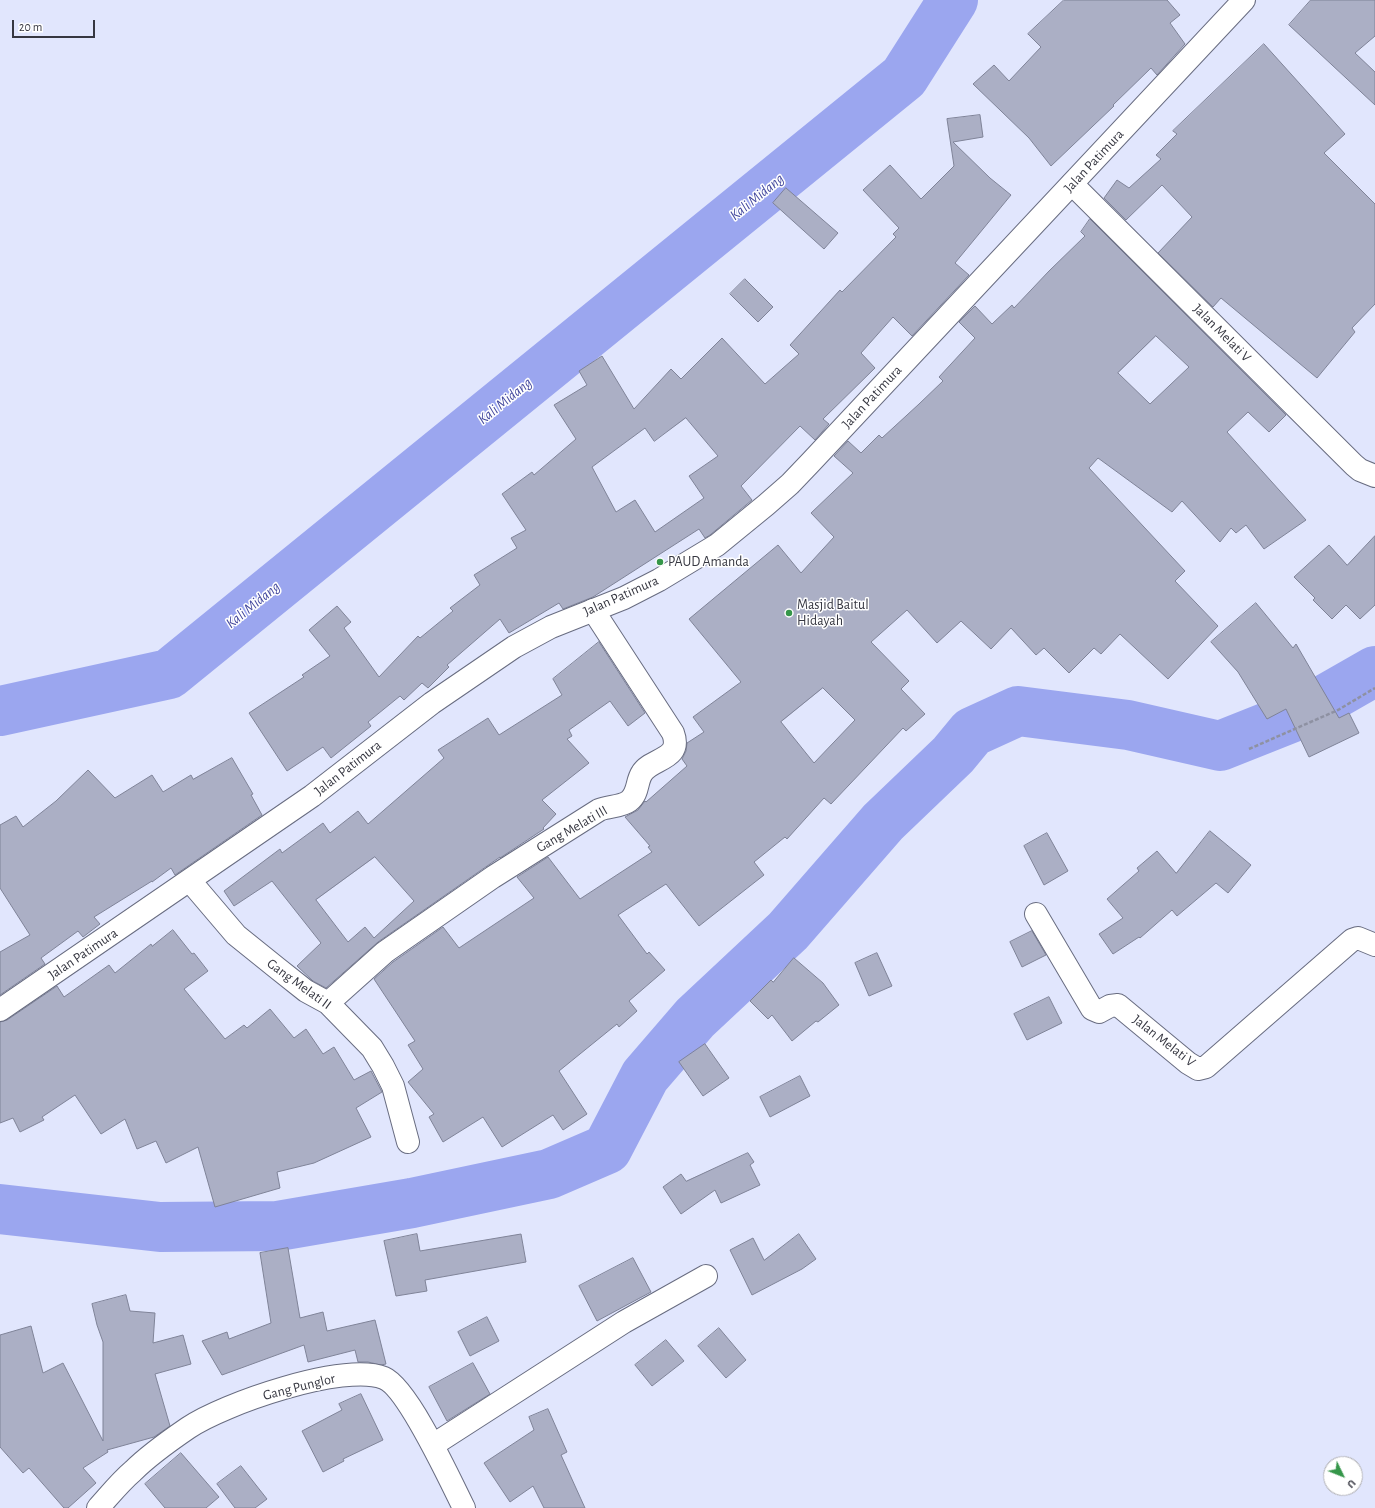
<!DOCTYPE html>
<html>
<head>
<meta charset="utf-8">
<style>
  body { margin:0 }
  #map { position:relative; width:1375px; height:1508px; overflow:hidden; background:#e1e6fd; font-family:"Alegreya Sans",sans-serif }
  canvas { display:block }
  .north { position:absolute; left:1323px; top:1456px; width:40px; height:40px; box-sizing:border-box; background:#fff; border:1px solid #afafb3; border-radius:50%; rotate:133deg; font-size:11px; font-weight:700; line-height:16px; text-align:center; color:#363741 }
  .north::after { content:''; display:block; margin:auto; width:14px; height:18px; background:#359649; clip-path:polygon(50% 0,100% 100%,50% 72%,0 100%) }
  .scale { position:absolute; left:12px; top:20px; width:83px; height:18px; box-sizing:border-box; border:2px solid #363741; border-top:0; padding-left:5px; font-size:12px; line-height:14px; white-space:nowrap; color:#363741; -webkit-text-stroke:3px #fff; paint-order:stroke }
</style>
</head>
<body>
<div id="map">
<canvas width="1375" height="1508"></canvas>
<div class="north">U</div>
<div class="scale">20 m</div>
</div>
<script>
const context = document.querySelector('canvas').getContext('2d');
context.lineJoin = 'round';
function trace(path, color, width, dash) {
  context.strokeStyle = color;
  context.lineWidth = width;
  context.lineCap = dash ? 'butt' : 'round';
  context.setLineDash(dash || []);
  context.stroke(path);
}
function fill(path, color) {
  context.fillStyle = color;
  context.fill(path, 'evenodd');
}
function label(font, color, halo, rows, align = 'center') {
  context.font = font + ' "Alegreya Sans",sans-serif';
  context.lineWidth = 3;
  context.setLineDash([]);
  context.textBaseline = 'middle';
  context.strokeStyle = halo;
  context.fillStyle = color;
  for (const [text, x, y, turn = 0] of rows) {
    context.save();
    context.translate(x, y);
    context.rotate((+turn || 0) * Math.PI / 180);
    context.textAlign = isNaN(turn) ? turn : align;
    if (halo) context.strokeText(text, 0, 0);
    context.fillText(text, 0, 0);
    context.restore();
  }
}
trace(new Path2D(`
  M0 711 169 674 904 77 953 0
  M0 1209 160 1227 278 1226 412 1203 549 1174 607 1149 645 1076 695 1018 788 931 883 822 953 755 972 732 1018 711 1128 725 1220 746 1298 715 1375 671`), '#9ba6ef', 50);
const building = new Path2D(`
  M1064 0H1167L1180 15 1170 23 1185 44 1157 75 1151 68 1113 105 1114 106 1051 166 1029 138 973 84 994 65 1009 81 1041 47 1028 34Z
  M1311 0H1375V36L1355 53 1375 72V105L1289 25Z
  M1264 44 1345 134 1324 153 1375 204V304L1352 328 1355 332 1317 378 1221 298 1213 307 1158 253 1192 217 1162 185 1126 220 1104 198 1117 180 1129 188 1161 159 1156 155 1177 134 1173 131Z
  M980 115 983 137 953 142 990 178 1011 195 955 263 969 275 912 336 893 317 861 353 875 368 823 419 829 424 815 440 800 426 741 486 752 500 710 535 705 538 699 529 593 597 563 609 559 603 509 633 500 619 447 665 449 667 428 688 422 683 404 700 400 696 368 722 371 726 331 758 323 747 287 771 249 713 304 677 302 675 330 656 309 630 337 606 351 622 344 628 379 677 418 636 420 638 453 611 450 608 480 585 474 575 517 548 511 538 526 530 502 494 532 472 534 475 576 439 554 405 587 385 579 371 602 356 634 409 671 369 681 379 722 338 765 384 799 354 790 345 840 290 842 292 896 237 893 234 899 228 863 190 890 165 921 199 954 166 947 119ZM686 418 718 456 689 476 704 498 655 532 635 500 616 512 592 467 645 428 654 441Z
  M786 188 838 233 824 249 773 203Z
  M1090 219 1286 415 1269 432 1248 412 1227 432 1306 520 1264 549 1246 525 1236 533 1231 528 1220 542 1182 501 1172 512 1098 458 1089 468 1185 571 1175 581 1218 626 1168 679 1120 634 1101 654 1094 648 1069 673 1044 648 1036 655 1011 628 991 649 961 621 937 643 907 610 871 642 909 681 901 689 925 714 906 731 903 728 831 804 824 798 787 839 785 837 754 862 764 875 699 926 666 884 618 915 647 954 649 952 665 970 629 1001 637 1011 619 1027 617 1024 559 1071 587 1114 563 1130 553 1115 502 1147 483 1117 443 1142 429 1117 434 1114 408 1082 423 1069 408 1045 415 1041 374 979 393 962 443 927 459 948 534 898 517 877 548 857 580 899 652 852 648 847 650 846 625 817 638 810 645 801 646 802 687 766 682 759 686 751 687 743 704 732 693 717 741 682 689 619 778 545 801 573 834 537 811 513 853 473 834 456 848 441 861 453 879 435 882 438 919 404 943 381 939 377 975 338 959 322 975 306 992 324 1012 305 1014 308 1049 271 1085 236 1081 232ZM1156 336 1189 367 1150 404 1118 373ZM823 688 855 720 814 763 781 722Z
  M745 279 773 307 758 322 730 294Z
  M1375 536V605L1360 619 1346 605 1332 619 1313 600 1315 598 1294 577 1329 545 1347 565Z
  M1256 603 1293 648 1296 644 1339 718 1349 713 1359 733 1309 757 1286 709 1267 719 1238 672 1211 642Z
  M599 642 645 713 628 726 610 701 569 730 572 736 567 739 589 763 542 800 556 814 543 828 544 829 500 858V857L378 942 326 988 313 981 297 966 321 943 272 881 234 906 224 891 280 849 282 853 323 823 330 833 358 811 368 824 444 758 438 750 488 718 499 735 562 695 553 679ZM375 857 414 901 374 938 365 927 348 942 316 900Z
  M232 758 253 794 251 795 262 815 175 875 171 868 152 882V881L94 917 100 924 83 937 78 931 41 958 45 964 0 995V952L30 935 0 888V825L16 816 23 827 56 801 88 770 115 798 152 775 163 792 191 775 193 779Z
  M1210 831 1251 865 1228 893 1216 883 1177 916 1172 910 1140 938 1139 937 1113 954 1099 934 1123 918 1107 899 1139 871 1137 868 1157 851 1176 873Z
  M1047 833 1068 871 1044 885 1024 846Z
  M173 930 192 954 194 953 208 971 184 989 225 1039 244 1025 247 1028 270 1009 294 1038 306 1029 323 1054 334 1047 354 1080 371 1071 382 1092 356 1108 371 1137 314 1163 277 1172 280 1188 215 1207 198 1147 166 1163 156 1141 137 1149 125 1119 101 1134 75 1095 42 1117 44 1120 20 1132 13 1118 0 1123V1022L7 1020 57 986 64 997 109 965 115 973 151 944 152 946Z
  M1032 931 1046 955 1022 967 1010 942Z
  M877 953 892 986 869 996 855 963Z
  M794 958 823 983 839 1005 818 1022 816 1021 792 1041 772 1015 768 1019 750 1001 771 980 773 982Z
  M1049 997 1062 1023 1027 1040 1014 1014Z
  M705 1044 729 1078 703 1096 679 1062Z
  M800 1076 810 1096 770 1117 760 1097Z
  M748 1153 754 1162 750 1165 760 1185 721 1203 715 1190 681 1214 663 1187 681 1174 686 1181Z
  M417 1234 420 1251 521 1234 526 1262 425 1280 427 1291 396 1296 384 1241Z
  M799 1234 816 1259 802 1269 752 1295 730 1250 753 1238 764 1260Z
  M288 1248 300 1318 323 1312 327 1331 375 1320 386 1364 381 1365 368 1362H358L355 1350 308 1362 304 1345 222 1375 202 1341 227 1332 229 1339 271 1323 260 1253Z
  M633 1258 651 1292 597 1321 579 1286Z
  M126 1295 130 1311 155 1313 153 1343 183 1335 191 1364 155 1374 170 1426 154 1437 107 1450 108 1452 83 1468 96 1483 68 1508H64L29 1468 23 1473 0 1447V1335L31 1326 43 1373 63 1363 103 1441V1342L97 1325 92 1304Z
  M487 1317 499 1341 470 1356 458 1332Z
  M719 1328 746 1360 726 1378 698 1346Z
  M666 1340 684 1361 652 1386 635 1365Z
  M473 1363 490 1394 447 1421 429 1387Z
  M361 1394 383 1440 343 1459 344 1461 323 1472 302 1431 342 1410 339 1404Z
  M548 1409 567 1452 561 1455 585 1508H544L533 1486 510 1502 484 1463 534 1430 529 1417Z
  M181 1453 219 1497 206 1508H165L145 1484Z
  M241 1466 267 1499 255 1508H235L217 1484Z`);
fill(building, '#abafc5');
trace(building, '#7f8398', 1);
const minor = new Path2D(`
  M1072 184 1354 465 1360 470 1375 476
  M190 881 236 935 277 968 306 991 328 1003 372 1048 383 1066 393 1086 408 1142
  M1036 914 1092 1009 1099 1012 1110 1006 1118 1005 1188 1063 1198 1069 1206 1067 1352 940 1358 938 1375 945
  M328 1003 385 952 493 877 599 810C608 806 621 807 629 801 639 793 636 782 642 773 651 758 683 760 673 733L593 610
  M433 1445 624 1322 706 1276
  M98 1508C109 1496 120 1482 133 1471 149 1455 169 1441 188 1428 223 1404 344 1362 384 1378 408 1388 451 1482 464 1508`);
const tertiary = new Path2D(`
  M0 1010 312 796 432 703 514 647 551 627 624 598 659 580 717 545 766 505 790 484 811 462 1244 0`);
trace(minor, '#686c80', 24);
trace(tertiary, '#686c80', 24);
trace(new Path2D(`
  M1249 749 1338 710 1375 688`), '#8e91a2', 2.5, [4, 2]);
trace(minor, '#fff', 22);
trace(tertiary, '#fff', 22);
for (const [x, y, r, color] of [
  [660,562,4,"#359649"],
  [789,613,4,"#359649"]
]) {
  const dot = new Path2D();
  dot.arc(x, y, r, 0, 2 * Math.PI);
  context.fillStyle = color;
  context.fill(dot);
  trace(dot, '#fff', 1.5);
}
label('14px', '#363741', '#fff', [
  ["Jalan Patimura",1094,161,-47],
  ["Jalan Melati V",1222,333,45],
  ["Jalan Patimura",872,397,-47],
  ["Jalan Patimura",621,596,-24],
  ["Jalan Patimura",348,768,-38],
  ["Gang Melati III",572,829,-30],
  ["Jalan Patimura",83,954,-34],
  ["Gang Melati II",299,984,36],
  ["Jalan Melati V",1164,1041,38],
  ["Gang Punglor",299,1387,-14]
]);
label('14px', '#363741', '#fff', [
  ["PAUD Amanda",668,562],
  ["Masjid Baitul",797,605],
  ["Hidayah",797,621]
], 'left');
label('italic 15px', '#44499e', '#fff', [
  ["Kali Midang",757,197,-39],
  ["Kali Midang",505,401,-39],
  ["Kali Midang",253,605,-39]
]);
</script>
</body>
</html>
